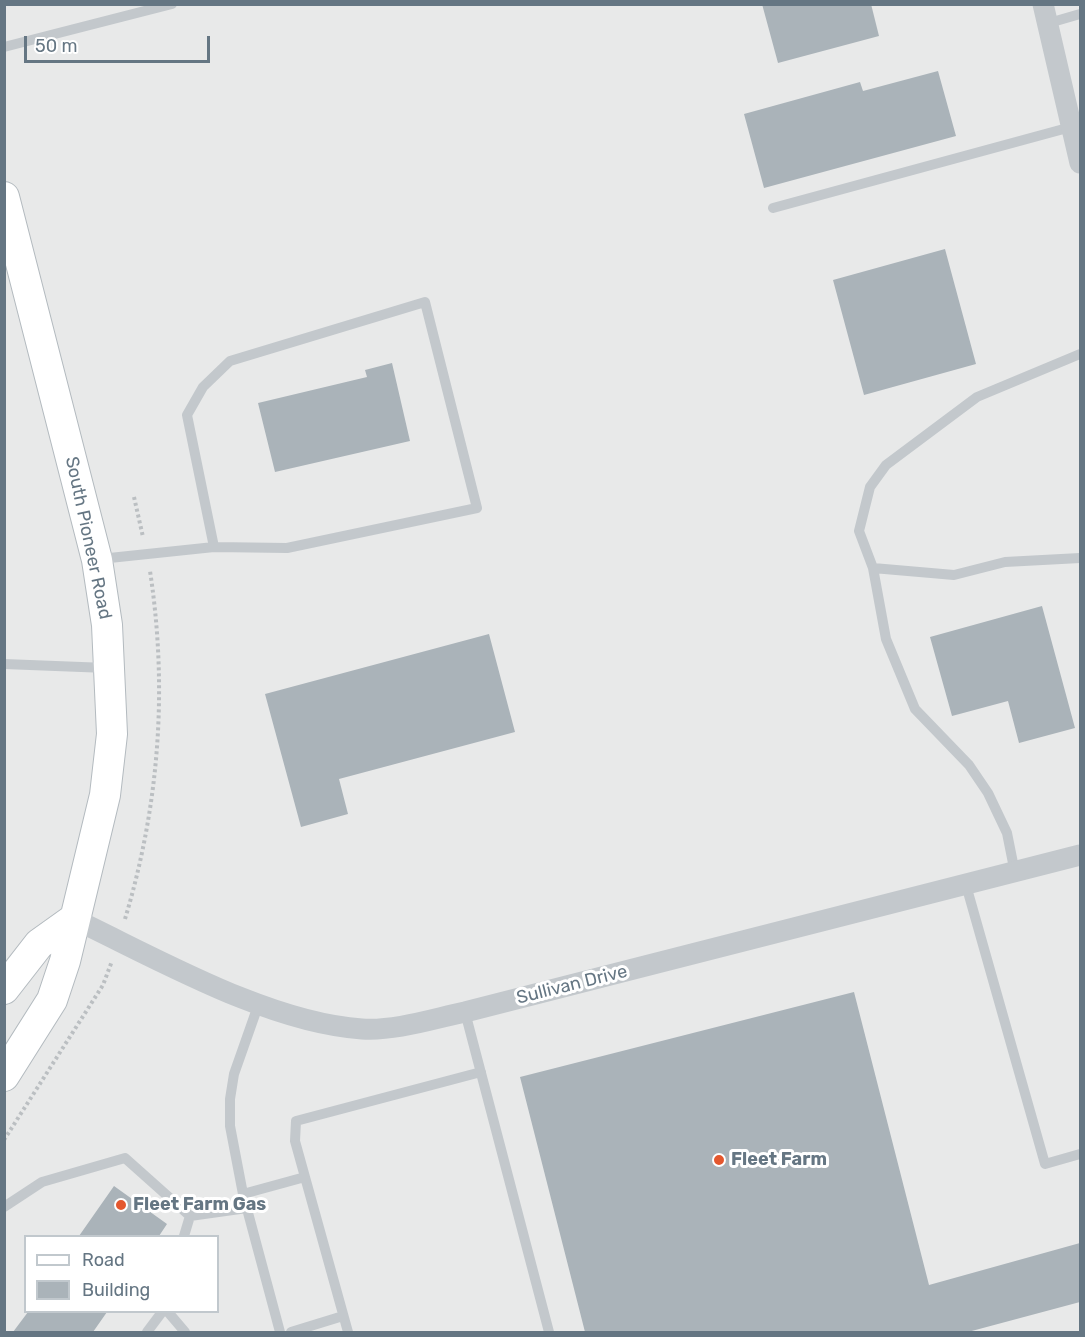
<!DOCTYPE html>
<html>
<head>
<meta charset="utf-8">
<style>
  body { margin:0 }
  #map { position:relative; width:1085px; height:1337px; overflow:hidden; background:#fafaf8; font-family:Rubik,sans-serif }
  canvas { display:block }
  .frame { position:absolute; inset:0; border:6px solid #657683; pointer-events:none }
  .legend { position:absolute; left:24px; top:1235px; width:195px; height:78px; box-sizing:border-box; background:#fff; border:2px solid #c1c8cd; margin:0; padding:8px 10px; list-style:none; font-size:18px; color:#657683 }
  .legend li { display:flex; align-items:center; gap:12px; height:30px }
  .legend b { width:30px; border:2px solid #c1c8cd }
  .scale { position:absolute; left:24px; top:36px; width:186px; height:27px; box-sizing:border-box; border:3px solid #657683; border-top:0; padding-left:8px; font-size:18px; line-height:21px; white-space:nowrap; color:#657683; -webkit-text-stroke:4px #fff; paint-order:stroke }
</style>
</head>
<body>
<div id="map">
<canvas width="1085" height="1337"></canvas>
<div class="frame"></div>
<ul class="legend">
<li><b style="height:8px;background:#fff"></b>Road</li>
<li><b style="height:16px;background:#aab3b9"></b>Building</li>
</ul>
<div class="scale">50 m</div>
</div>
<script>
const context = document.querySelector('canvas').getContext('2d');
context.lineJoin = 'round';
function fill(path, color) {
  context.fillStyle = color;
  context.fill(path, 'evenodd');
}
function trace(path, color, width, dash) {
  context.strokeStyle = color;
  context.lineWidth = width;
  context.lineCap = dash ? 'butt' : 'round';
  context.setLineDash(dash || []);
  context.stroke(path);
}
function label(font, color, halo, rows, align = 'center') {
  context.font = font + ' Rubik,sans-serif';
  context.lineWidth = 6;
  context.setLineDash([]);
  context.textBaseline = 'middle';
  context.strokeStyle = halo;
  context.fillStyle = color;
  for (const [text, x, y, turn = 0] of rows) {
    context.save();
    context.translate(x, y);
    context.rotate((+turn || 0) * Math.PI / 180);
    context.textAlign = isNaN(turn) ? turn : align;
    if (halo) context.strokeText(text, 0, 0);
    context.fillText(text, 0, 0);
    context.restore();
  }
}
fill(new Path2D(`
  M5 5H1080V1332H5ZM26 1236H218V1312H26Z`), '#e8e9e9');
fill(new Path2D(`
  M762 4H871L879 36 778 63Z
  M938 71 956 136 764 188 744 114 860 82 863 91Z
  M945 249 976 364 864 395 833 280Z
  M392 363 410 441 275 472 258 403 367 377 365 370Z
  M1042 606 1075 728 1019 743 1008 701 952 716 930 637Z
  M489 634 515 732 339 779 348 814 301 827 265 694Z
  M854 992 929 1285 1080 1243V1302L968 1332H585L520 1077Z
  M114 1186 167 1224 159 1236H79Z
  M28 1312H107L93 1332H13Z`), '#aab3b9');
const secondary = new Path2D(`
  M4 197 97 560 107 625 112 734 105 795 65 961 52 1000 4 1076
  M4 989 39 944 74 919`);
trace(secondary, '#b3babf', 32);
trace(new Path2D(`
  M134 497 143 537
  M125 919C159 806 168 689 150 571
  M4 1140 103 985 112 961`), '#bbbfc2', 4, [3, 3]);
trace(new Path2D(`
  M1049 23 1080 14
  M4 47 172 4
  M773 208 1071 127
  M100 559 214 547 287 548 477 508 425 302 230 361 203 387 187 415 214 547
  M873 568 954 575 1005 562 1080 558
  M4 664 107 668
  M1015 873 1007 833 988 793 969 765 915 709 886 639 873 568 859 531 870 487 886 465 977 397 1080 354
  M966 885 1045 1164 1080 1154
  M259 1003 234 1074 230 1099V1126L243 1194 280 1332
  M465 1012 549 1332
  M243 1194 305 1177
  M4 1207 42 1182 125 1158 190 1216 247 1208
  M184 1236 190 1216
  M168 1312 185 1332
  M147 1332 162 1312
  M291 1332 343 1316
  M348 1332 295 1141 296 1121 481 1072`), '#c3c8cc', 10);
trace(new Path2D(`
  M1043 4 1080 163
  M74 919C158 959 269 1023 362 1029 396 1031 432 1019 465 1012L1080 855`), '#c3c8cc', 21);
trace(secondary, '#fff', 30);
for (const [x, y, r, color] of [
  [719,1160,6,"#e4572e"],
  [121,1205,6,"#e4572e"]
]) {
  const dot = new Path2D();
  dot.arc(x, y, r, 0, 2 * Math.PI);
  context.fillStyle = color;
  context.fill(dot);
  trace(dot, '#fff', 2);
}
label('18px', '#657683', '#fff', [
  ["South Pioneer Road",88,538,78],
  ["Sullivan Drive",572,985,-14]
]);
label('bold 18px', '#657683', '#fff', [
  ["Fleet Farm",731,1160],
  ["Fleet Farm Gas",133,1205]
], 'left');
</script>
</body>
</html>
